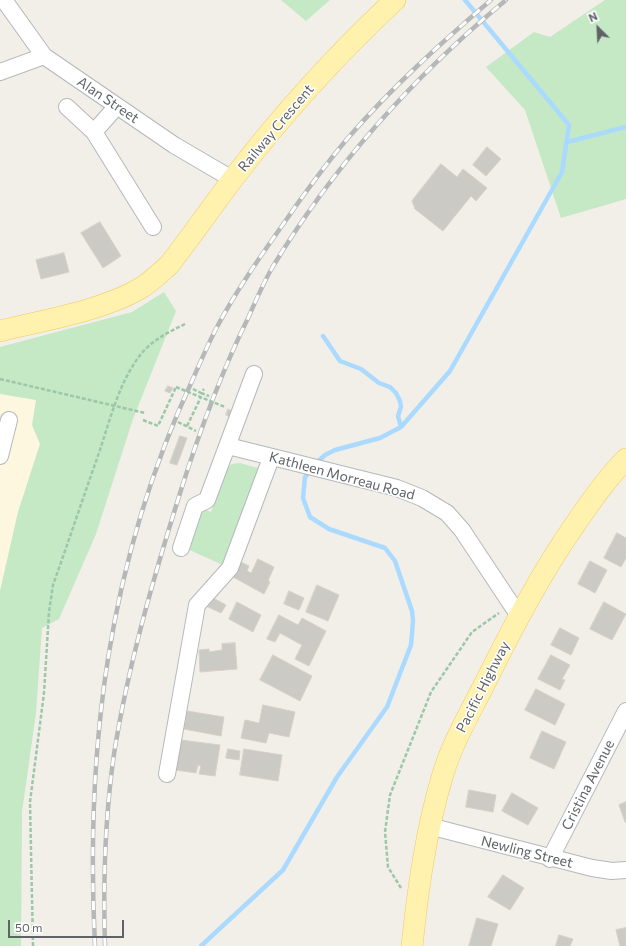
<!DOCTYPE html>
<html>
<head>
<meta charset="utf-8">
<style>
  body { margin:0 }
  #map { position:relative; width:626px; height:946px; overflow:hidden; background:#f1efe8; font-family:Commissioner,sans-serif }
  canvas { display:block }
  .north { position:absolute; left:578px; top:8px; width:40px; height:40px; -webkit-text-stroke:3px #fff; paint-order:stroke; rotate:336deg; font-size:11px; font-weight:700; line-height:16px; text-align:center; color:#5f6368 }
  .north::after { content:''; display:block; margin:auto; width:14px; height:18px; background:#5f6368; clip-path:polygon(50% 0,100% 100%,50% 72%,0 100%) }
  .scale { position:absolute; left:8px; top:920px; width:116px; height:18px; box-sizing:border-box; border:2px solid #5f6368; border-top:0; padding-left:5px; font-size:12px; line-height:14px; white-space:nowrap; color:#5f6368; -webkit-text-stroke:3px #fff; paint-order:stroke }
</style>
</head>
<body>
<div id="map">
<canvas width="626" height="946"></canvas>
<div class="north">N</div>
<div class="scale">50 m</div>
</div>
<script>
const context = document.querySelector('canvas').getContext('2d');
context.lineJoin = 'round';
function fill(path, color) {
  context.fillStyle = color;
  context.fill(path, 'evenodd');
}
function trace(path, color, width, dash) {
  context.strokeStyle = color;
  context.lineWidth = width;
  context.lineCap = dash ? 'butt' : 'round';
  context.setLineDash(dash || []);
  context.stroke(path);
}
function label(font, color, halo, rows, align = 'center') {
  context.font = font + ' Commissioner,sans-serif';
  context.lineWidth = 3;
  context.setLineDash([]);
  context.textBaseline = 'middle';
  context.strokeStyle = halo;
  context.fillStyle = color;
  for (const [text, x, y, turn = 0] of rows) {
    context.save();
    context.translate(x, y);
    context.rotate((+turn || 0) * Math.PI / 180);
    context.textAlign = isNaN(turn) ? turn : align;
    if (halo) context.strokeText(text, 0, 0);
    context.fillText(text, 0, 0);
    context.restore();
  }
}
fill(new Path2D(`
  M0 394 36 400 32 425 40 444 18 512 0 591Z`), '#fef7e0');
fill(new Path2D(`
  M281 0H330L306 21Z
  M605 0H626V199L561 218 525 110 486 67 534 32 550 37Z
  M164 292 176 311 133 419 96 534 59 619 42 628 36 713 22 812 21 946H0V591L18 512 40 444 32 425 36 400 0 394V347L132 312Z
  M240 463 258 468 223 565 185 548 198 507 211 512 227 468 232 464Z`), '#c5e8c5');
trace(new Path2D(`
  M567 142 626 127
  M323 336 340 361 361 369 379 383 390 387 396 393 400 401 401 407 398 416 401 427
  M315 464 325 455 335 450 380 438 401 427 450 371 562 172 569 125 465 0
  M201 946 283 870 337 777 387 707 411 645 413 621 412 611 395 561 385 548 329 529 310 517 303 498 305 477 311 470`), '#aadaff', 4.5);
const building = new Path2D(`
  M487 147 501 159 486 176 473 165Z
  M441 164 457 177 463 169 487 188 476 201 471 196 443 231 415 209 412 201Z
  M100 222 121 256 103 268 81 233Z
  M64 253 69 272 41 279 36 260Z
  M168 386 173 388 170 393 165 391Z
  M228 409 233 412 231 417 226 415Z
  M180 436 187 438 177 465 170 463Z
  M617 533 626 538V558L621 567 604 558Z
  M258 559 274 567 268 581 270 582 264 594 233 577 241 562 249 566 247 571 251 573Z
  M590 561 607 570 595 593 578 584Z
  M317 585 339 595 328 621 306 612Z
  M289 591 304 598 299 610 284 604Z
  M213 598 226 605 221 613 208 607Z
  M237 602 261 615 253 632 229 619Z
  M604 602 626 614 612 640 590 629Z
  M279 615 298 625 302 618 326 631 309 666 295 659 302 645 280 633 275 642 267 639Z
  M560 628 579 638 571 655 551 645Z
  M235 643 237 669 200 672 199 650 209 649V652L222 650V644Z
  M273 655 312 676 300 701 260 680Z
  M551 655 570 665 562 679 565 680 560 690 538 679Z
  M536 689 565 704 555 725 525 710Z
  M263 705 295 712 289 737 269 733 266 743 241 738 245 720 259 723Z
  M187 711 224 717 221 736 184 729Z
  M542 731 566 742 554 769 530 758Z
  M181 740 220 745 215 776 199 774 201 766 198 765 196 773 176 770Z
  M228 749 240 751 239 760 226 758Z
  M244 749 282 755 278 781 240 775Z
  M469 790 496 795 493 812 466 807Z
  M512 793 538 808 528 825 502 811Z
  M626 802V822H625L619 805Z
  M503 875 524 888 510 910 488 897Z
  M477 918 498 924 491 946H469Z
  M626 928V946H620L616 930Z
  M559 935 573 939 570 946H556Z`);
fill(building, '#cccac5');
trace(building, '#d6d1c6', 1);
const minor = new Path2D(`
  M4 0 44 56 174 145 232 179
  M0 72 44 56
  M117 106 94 132 153 227
  M67 107 94 132
  M228 446 397 488 422 498 447 513 462 530 519 616
  M0 456 9 420
  M181 548 195 506 207 500 254 374
  M167 774 197 605 230 568 271 458
  M429 826 592 868 612 871 626 870
  M550 859 626 711`);
const major = new Path2D(`
  M0 331C44 320 102 311 141 288 151 282 160 273 169 265 191 237 211 208 232 180 281 116 336 55 395 0
  M412 946C418 888 426 830 443 774 453 741 471 711 486 681 513 627 541 573 576 523 591 501 607 478 626 459`);
trace(minor, '#b5b8bc', 18);
trace(major, '#f2c960', 22);
trace(new Path2D(`
  M0 379 145 413
  M193 389 201 393 204 389
  M201 393 209 396
  M143 420 158 426 176 387
  M178 422 196 431
  M187 426 201 397
  M401 888 388 867 385 832 390 795 431 692 472 632 499 613
  M33 946 30 802 44 693 49 612 53 585C69 540 84 495 100 450 110 419 119 384 138 358 150 341 167 333 185 324`), '#9cc7a9', 2.5, [4, 2]);
trace(minor, '#fff', 16);
trace(major, '#fff2af', 21);
const rail = new Path2D(`
  M95 946C85 748 108 562 192 381 200 363 208 344 217 327 236 291 260 257 284 223 304 194 325 165 348 138 392 87 441 43 491 0
  M105 946C103 882 105 817 114 754 128 665 154 576 181 490 200 430 221 373 249 316 256 300 263 284 272 268 334 165 413 77 506 0`);
trace(rail, '#b6b7b8', 4.5);
trace(rail, '#fff', 3, [9]);
trace(new Path2D(`
  M176 387 225 407`), '#9cc7a9', 2.5, [4, 2]);
label('14px', '#5f6368', '#fff', [
  ["Alan Street",108,100,34],
  ["Railway Crescent",276,128,-50],
  ["Kathleen Morreau Road",342,476,15],
  ["Pacific Highway",483,687,-63],
  ["Cristina Avenue",588,785,-63],
  ["Newling Street",527,852,14]
]);
</script>
</body>
</html>
